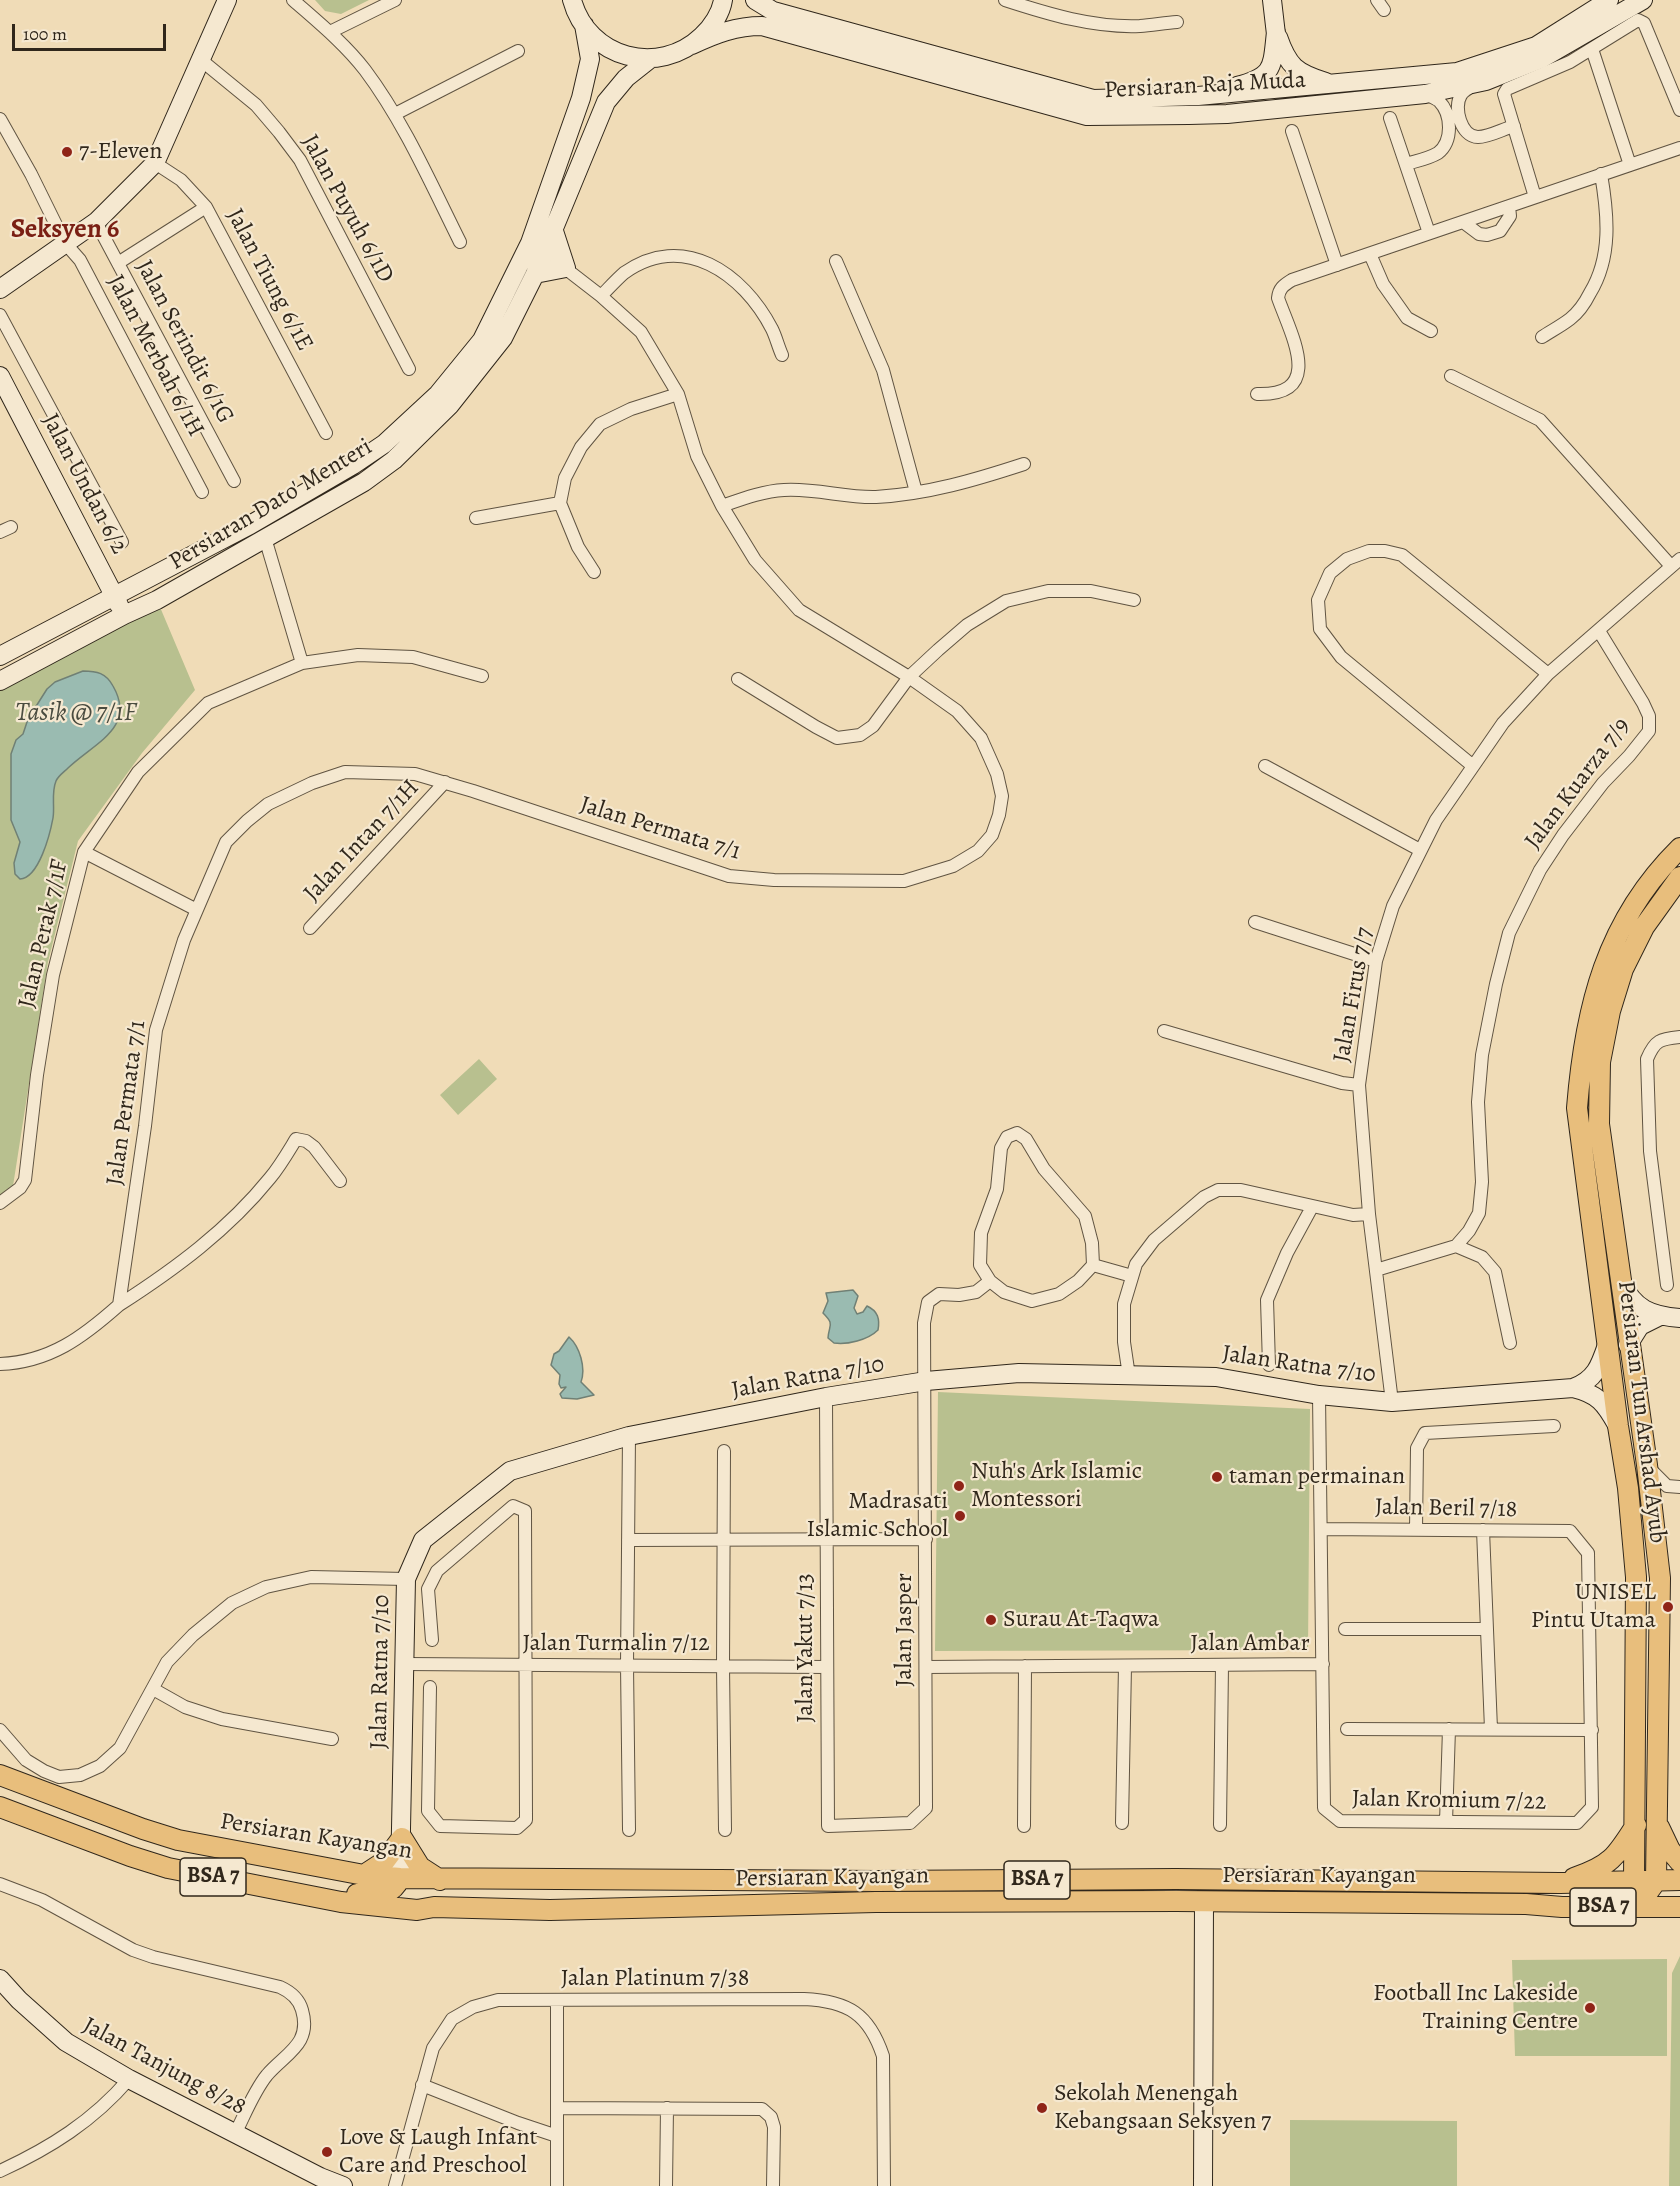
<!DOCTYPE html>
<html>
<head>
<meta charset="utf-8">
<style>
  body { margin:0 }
  #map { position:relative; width:1680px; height:2186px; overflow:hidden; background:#f0dcb7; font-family:Alegreya,serif }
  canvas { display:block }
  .scale { position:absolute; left:12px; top:24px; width:154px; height:27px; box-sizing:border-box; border:3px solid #30271b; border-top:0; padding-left:8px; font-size:18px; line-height:21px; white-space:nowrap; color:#30271b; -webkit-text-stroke:4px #f5e8d0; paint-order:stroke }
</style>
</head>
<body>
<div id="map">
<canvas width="1680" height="2186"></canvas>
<div class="scale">100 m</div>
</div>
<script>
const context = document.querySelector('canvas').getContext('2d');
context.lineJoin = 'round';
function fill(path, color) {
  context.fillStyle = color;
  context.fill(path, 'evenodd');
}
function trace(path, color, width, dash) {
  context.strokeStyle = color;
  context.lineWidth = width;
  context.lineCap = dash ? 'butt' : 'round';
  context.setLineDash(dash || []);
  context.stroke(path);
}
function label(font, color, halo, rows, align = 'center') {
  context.font = font + ' Alegreya,serif';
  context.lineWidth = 4.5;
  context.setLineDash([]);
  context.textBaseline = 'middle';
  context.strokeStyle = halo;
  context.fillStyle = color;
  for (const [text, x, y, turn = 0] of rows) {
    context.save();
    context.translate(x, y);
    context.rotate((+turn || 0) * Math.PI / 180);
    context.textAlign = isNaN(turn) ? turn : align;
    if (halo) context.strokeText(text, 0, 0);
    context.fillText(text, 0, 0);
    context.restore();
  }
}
fill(new Path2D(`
  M315 0H369L341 14 325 11Z
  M157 600 195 690 142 753 78 841 48 962 13 1186 0 1195V682Z
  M479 1059 497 1079 458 1115 440 1095Z
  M938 1392 1310 1409 1308 1650 935 1651Z
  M1680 1956V2186H1669L1672 1973Z
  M1667 1959V2056H1515L1512 1960Z
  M1290 2120 1457 2121V2186H1290Z`), '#b8c08f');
const water = new Path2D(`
  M83 671C97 671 106 673 113 686 137 728 94 743 68 768 64 772 58 776 56 781 51 793 55 806 53 818 50 834 39 878 20 879L15 874 14 863 20 842 11 820V754L16 740 23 734 28 719 47 689 55 682Z
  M853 1290 858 1296 854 1308 857 1314 863 1312 867 1306C878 1311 880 1319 878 1330 868 1340 847 1345 834 1343L828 1338C829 1324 835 1325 823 1313L828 1301 826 1293Z
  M569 1337C580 1347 586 1368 581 1382L594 1395 577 1399 562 1398 560 1394 566 1387 561 1388 559 1384 560 1375 551 1365 554 1354 559 1351Z`);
fill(water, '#9abbb1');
trace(water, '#708075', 1.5);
const street = new Path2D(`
  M293 0C318 22 344 43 365 70 404 122 431 184 460 242
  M1005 0C1048 14 1094 28 1140 26 1152 25 1165 23 1177 22
  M1377 0 1384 10
  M330 32 395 0
  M1592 49 1630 165
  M201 60 256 105 279 132 300 160 409 369
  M1472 86C1468 89 1463 91 1461 95 1453 107 1461 137 1478 137 1489 137 1503 129 1514 126
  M395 114 518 51
  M1390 118 1429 233
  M0 119 31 174 65 243 80 260 202 492
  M1292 131 1337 265
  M155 163 181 180 206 207 326 433
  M1406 164C1416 161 1428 159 1438 153 1453 141 1452 114 1439 101 1435 98 1430 96 1426 94
  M1535 197 1504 94 1507 89 1570 62 1638 20 1644 23 1680 110
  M96 222 234 481
  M1463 222 1479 234 1487 235 1500 231 1510 216 1509 206
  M1370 254 1383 284 1407 318 1431 331
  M836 261 883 370 916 492
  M118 263 206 207
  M601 296C608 289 616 280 624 273 683 231 743 273 772 329 776 337 778 346 782 355
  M0 315 122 542
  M1542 337C1551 331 1561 326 1570 319 1579 312 1585 303 1590 293 1612 257 1608 215 1601 174
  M1451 376 1540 420 1671 566
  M1257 394C1326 396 1291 335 1278 298 1279 288 1284 285 1292 280L1680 148
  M722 506C742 499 763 491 784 490 815 488 846 498 876 497 928 494 975 480 1024 464
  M476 518 560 503
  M0 532 11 527
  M265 538 302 663
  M594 572 578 547 560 503 565 478 581 447 600 424 631 409 678 394
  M738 679 816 727 837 738 860 735 873 726 909 677 938 650 967 625 1006 601 1048 591H1091L1134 600
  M1265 766 1420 850
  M1473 766 1341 657 1320 629 1318 600 1330 573 1347 559 1369 551H1385L1402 555 1548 674
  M84 852 195 909
  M1255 922 1376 961
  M310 928 445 782
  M1164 1031 1342 1083 1359 1085
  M0 1203 20 1188 25 1180 37 1075 53 975 84 852 138 772 208 703 302 663 358 655 413 657 482 676
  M1456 1246 1469 1231 1479 1213 1482 1182 1478 1102 1482 1055 1496 984 1509 933 1540 870 1563 835 1603 783 1629 756 1649 731V716L1643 703 1599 631
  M1093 1265 1078 1281 1059 1294 1032 1301 1004 1292 990 1281 980 1265 981 1233 997 1189 1001 1148 1007 1137 1017 1133 1026 1139 1044 1169 1085 1216 1092 1243 1093 1265 1132 1276
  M1376 1270 1456 1246 1482 1257 1495 1272 1510 1343
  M1667 1285 1650 1151 1647 1059C1655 1040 1660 1039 1680 1037
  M119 1305C175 1269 228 1230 270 1178 280 1166 288 1152 296 1139L306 1141 314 1147 340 1181
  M0 1364C50 1362 83 1337 119 1305L145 1126 156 1030 184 940 226 842 247 821 268 804 312 783 345 772 415 774 473 791 729 876 774 880 904 881 953 866 978 851 992 835 999 815 1002 796 997 774 981 738 957 711 909 677 799 610 755 560 722 506 697 456 678 394 641 332 601 296 539 248
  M1269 1365 1267 1300 1287 1253 1312 1207
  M1129 1376 1124 1342V1304L1136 1264 1154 1240 1204 1197 1218 1190H1241L1353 1215 1369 1214
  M1319 1395 1324 1808 1340 1821 1577 1823 1592 1807 1588 1553 1570 1531 1321 1529
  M826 1397 828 1826 910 1823 926 1808 924 1323 928 1302 939 1294 959 1295 976 1292 990 1281
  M1392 1402 1369 1214 1359 1085 1376 961 1393 906 1436 820 1503 723 1548 674 1680 559
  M629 1436 627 1665 629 1830
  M724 1451 723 1666 725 1830
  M1647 1466 1667 1486 1680 1487
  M1416 1530 1417 1448 1425 1433 1554 1426
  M1483 1530 1491 1729
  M628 1540 926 1539
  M1345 1629H1487
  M406 1664 827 1667
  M926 1667 1323 1664
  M430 1687 428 1811 440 1826 517 1828 526 1820 525 1511 513 1506 437 1571 428 1589 432 1640
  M153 1689 185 1707 222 1719 332 1739
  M1347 1729 1592 1730
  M0 1730 26 1760 44 1771 59 1777 80 1775 100 1766 120 1748 167 1662 193 1635 232 1603 266 1587 311 1577 406 1579
  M1446 1822 1449 1729
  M1122 1823 1125 1666
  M1220 1825 1222 1665
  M1024 1826 1025 1666
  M0 1884 42 1900 133 1950 153 1957 280 1987C291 1992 299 1999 302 2010 312 2044 286 2053 267 2075 254 2091 245 2114 236 2132
  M422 2085 518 2123 557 2136
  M557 2108 762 2109 771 2117 774 2127 773 2186
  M0 2171C50 2148 93 2121 129 2079
  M395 2186 433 2048 452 2019 473 2007 498 2000 804 1999C848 2001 869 2014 883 2056L884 2186
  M557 2186V2001
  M666 2186 667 2108`);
const secondary = new Path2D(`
  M572 0C588 59 659 77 702 36 712 27 721 13 723 0
  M755 0 773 11 1093 99 1198 96 1457 72 1536 46 1609 0
  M1272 0 1277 43
  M1278 37C1288 66 1296 73 1326 82
  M692 45C715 34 736 26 762 26L1087 116 1189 115 1227 114 1425 94 1486 81 1541 59 1643 0
  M1237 86C1275 76 1272 67 1276 32
  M535 274 566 268 553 228
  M0 289 96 222 155 163 227 0
  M0 376 119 605
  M0 656 250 525 353 465 384 444 438 394 482 340 530 243 581 98 590 59 584 25
  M0 681 124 615 157 600 364 482 394 460 450 405 503 338 535 274 606 102 626 78 650 59
  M1622 1282C1633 1309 1652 1316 1680 1318
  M1628 1345 1640 1326 1658 1317
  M1573 1388C1598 1394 1605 1403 1617 1425
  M400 1878 406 1579 423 1540 510 1471 629 1436 826 1397 926 1381 1019 1373 1216 1377 1319 1395 1392 1402 1573 1388C1595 1380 1600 1366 1607 1345
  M0 1979 19 2000 66 2042 129 2079 320 2177 343 2186
  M1203 2186 1204 1901`);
const primary = new Path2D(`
  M0 1775 143 1829 178 1840 364 1875 400 1878 877 1881 1176 1879 1560 1883 1680 1880
  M0 1807 130 1856 168 1868 341 1902 417 1910 434 1907 550 1910 876 1902 1176 1901 1526 1904 1562 1907H1680
  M1659 1827 1670 1850 1680 1862
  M364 1875 384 1862 402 1838 420 1867 440 1880
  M1574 1878C1610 1866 1616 1857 1636 1825
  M1641 1892 1634 1881 1636 1577 1628 1488 1618 1426 1577 1108C1585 1008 1606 921 1680 848
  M1648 1892 1656 1881 1660 1578 1647 1465 1599 1124 1600 1062 1610 1011 1623 969 1644 927 1680 877
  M357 1894C377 1893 390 1899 400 1878`);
trace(street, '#605442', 14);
trace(secondary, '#30271b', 20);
trace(primary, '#30271b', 22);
trace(street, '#f5e8d0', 12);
trace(secondary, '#f5e8d0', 18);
trace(primary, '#e8be7c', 20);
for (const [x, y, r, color] of [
  [67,152,6,"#8f2418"],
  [1217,1477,6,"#8f2418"],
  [959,1486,6,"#8f2418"],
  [960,1516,6,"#8f2418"],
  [1668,1607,6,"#8f2418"],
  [991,1620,6,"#8f2418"],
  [1590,2008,6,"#8f2418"],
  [1042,2108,6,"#8f2418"],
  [327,2152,6,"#8f2418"]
]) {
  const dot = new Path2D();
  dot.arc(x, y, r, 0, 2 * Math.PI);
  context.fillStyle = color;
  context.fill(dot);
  trace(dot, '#f5e8d0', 2);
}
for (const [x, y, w] of [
  [213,1877,66],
  [1037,1880,66],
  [1603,1907,66]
]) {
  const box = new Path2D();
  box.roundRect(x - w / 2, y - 19, w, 38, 4.5);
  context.fillStyle = '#f5e8d0';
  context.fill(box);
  trace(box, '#30271b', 1.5);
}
label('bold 22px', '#30271b', null, [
  ["BSA 7",213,1877],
  ["BSA 7",1037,1880],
  ["BSA 7",1603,1907]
]);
label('24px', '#30271b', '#f5e8d0', [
  ["Persiaran Raja Muda",1205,86,-3],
  ["Jalan Puyuh 6/1D",347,209,61],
  ["Jalan Tiung 6/1E",269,280,62],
  ["Jalan Serindit 6/1G",184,342,62],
  ["Jalan Merbah 6/1H",155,356,62],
  ["Jalan Undan 6/2",84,484,62],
  ["Persiaran Dato' Menteri",271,505,-31],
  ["Jalan Kuarza 7/9",1578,784,-53],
  ["Jalan Permata 7/1",660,829,17],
  ["Jalan Intan 7/1H",362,841,-47],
  ["Jalan Perak 7/1F",44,934,-77],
  ["Jalan Firus 7/7",1354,995,-80],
  ["Jalan Permata 7/1",127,1103,-82],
  ["Jalan Ratna 7/10",1299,1365,8],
  ["Jalan Ratna 7/10",808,1378,-10],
  ["Persiaran Tun Arshad Ayub",1641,1412,83],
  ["Jalan Beril 7/18",1446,1509,1],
  ["Jalan Jasper",905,1630,-90],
  ["Jalan Turmalin 7/12",616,1644],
  ["Jalan Ambar",1250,1644],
  ["Jalan Yakut 7/13",806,1648,-90],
  ["Jalan Ratna 7/10",381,1672,-89],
  ["Jalan Kromium 7/22",1449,1801,1],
  ["Persiaran Kayangan",316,1837,9],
  ["Persiaran Kayangan",1319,1876],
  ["Persiaran Kayangan",832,1878,-1],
  ["Jalan Platinum 7/38",655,1979],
  ["Jalan Tanjung 8/28",164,2067,28]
]);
label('24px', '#30271b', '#f5e8d0', [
  ["7-Eleven",79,152],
  ["Nuh's Ark Islamic",971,1472],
  ["Montessori",971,1500],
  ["taman permainan",1229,1477],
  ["Madrasati",948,1502,"right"],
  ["Islamic School",948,1530,"right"],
  ["UNISEL",1656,1593,"right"],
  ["Pintu Utama",1656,1621,"right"],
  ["Surau At-Taqwa",1003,1620],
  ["Football Inc Lakeside",1578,1994,"right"],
  ["Training Centre",1578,2022,"right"],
  ["Sekolah Menengah",1054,2094],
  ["Kebangsaan Seksyen 7",1054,2122],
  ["Love & Laugh Infant",339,2138],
  ["Care and Preschool",339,2166]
], 'left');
label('italic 26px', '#4a4c40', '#f5e8d0', [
  ["Tasik @ 7/1F",76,714]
]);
label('bold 27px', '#7a1f14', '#f5e8d0', [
  ["Seksyen 6",65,230]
]);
</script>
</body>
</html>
